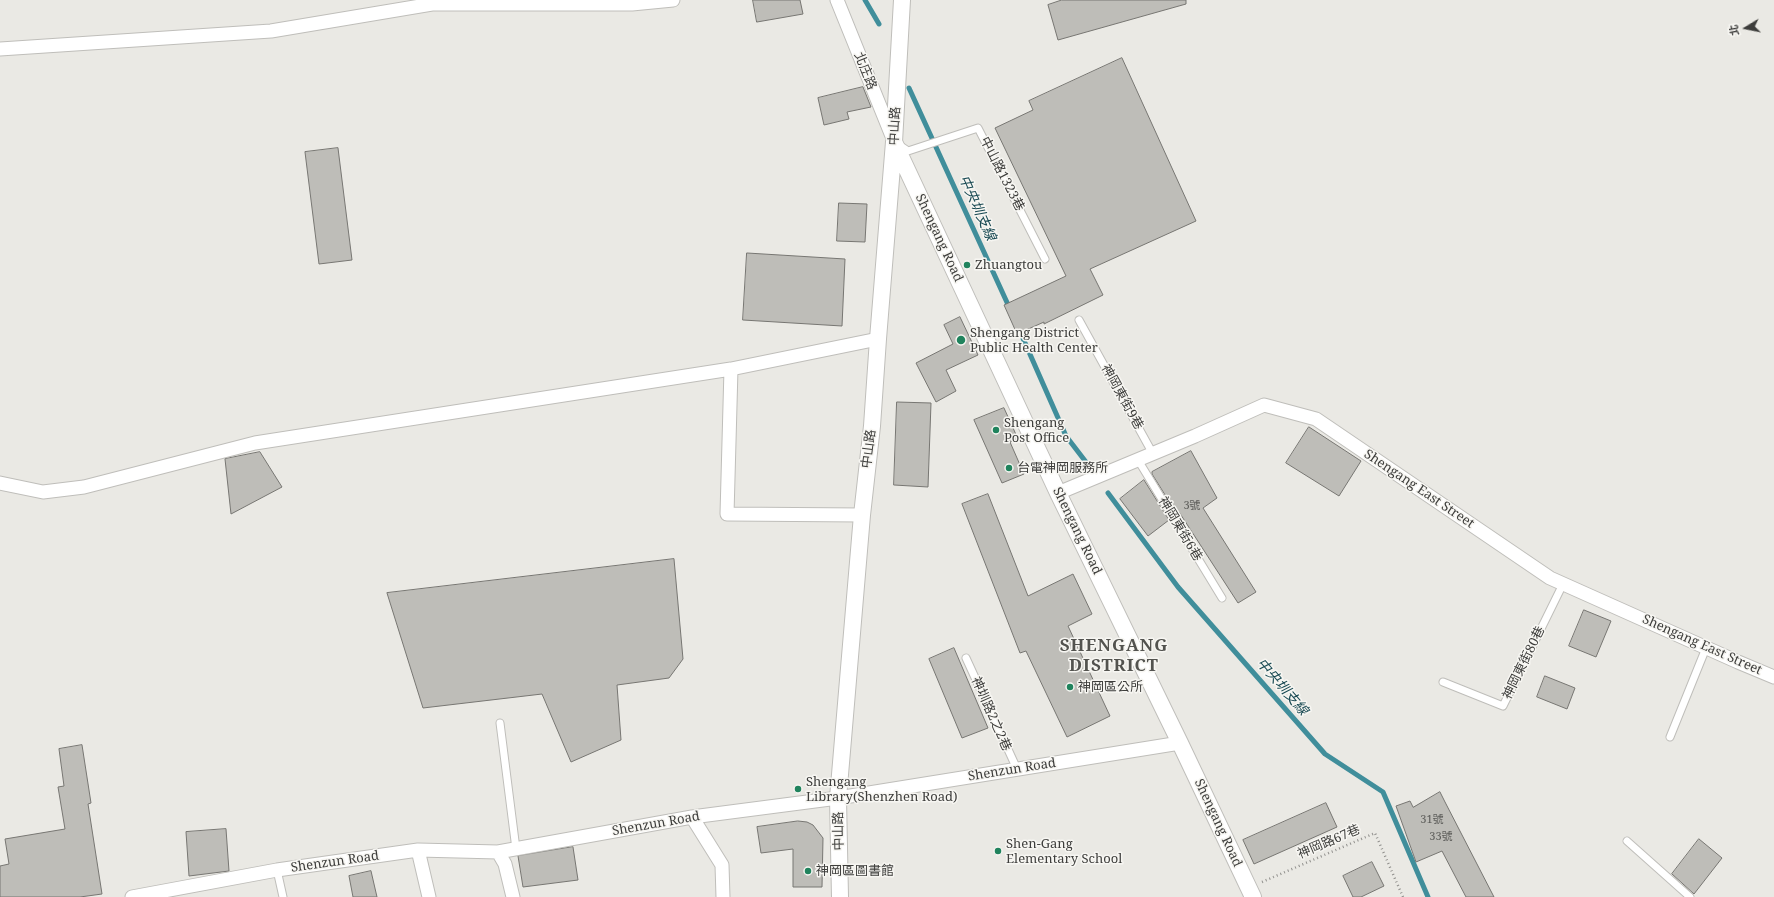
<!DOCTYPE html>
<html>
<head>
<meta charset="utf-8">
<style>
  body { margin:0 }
  #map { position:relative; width:1774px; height:897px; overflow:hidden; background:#eae9e4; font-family:"Noto Serif","Noto Sans TC",serif }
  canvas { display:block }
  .north { position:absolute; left:1726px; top:8px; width:40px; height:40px; -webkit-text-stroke:3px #f7f6f2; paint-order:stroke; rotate:260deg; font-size:11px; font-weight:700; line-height:16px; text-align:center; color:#3d3d3b }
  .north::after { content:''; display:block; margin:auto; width:14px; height:18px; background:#3d3d3b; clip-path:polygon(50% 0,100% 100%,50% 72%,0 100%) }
</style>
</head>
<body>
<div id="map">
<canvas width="1774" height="897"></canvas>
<div class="north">北</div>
</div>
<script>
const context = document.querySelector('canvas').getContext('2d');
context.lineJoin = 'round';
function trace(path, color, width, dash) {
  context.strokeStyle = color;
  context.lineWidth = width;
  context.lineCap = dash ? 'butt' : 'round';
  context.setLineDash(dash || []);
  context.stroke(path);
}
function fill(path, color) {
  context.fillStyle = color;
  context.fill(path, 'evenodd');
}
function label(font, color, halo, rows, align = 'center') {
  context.font = font + ' "Noto Serif","Noto Sans TC",serif';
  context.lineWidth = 3;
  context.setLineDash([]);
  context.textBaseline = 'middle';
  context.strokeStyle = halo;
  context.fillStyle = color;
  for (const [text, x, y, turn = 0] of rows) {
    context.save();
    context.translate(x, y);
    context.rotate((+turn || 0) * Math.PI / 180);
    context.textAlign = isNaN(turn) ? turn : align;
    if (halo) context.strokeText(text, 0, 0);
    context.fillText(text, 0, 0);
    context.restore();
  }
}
trace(new Path2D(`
  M865 0 879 24
  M909 88 1010 309
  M1018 327 1066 436 1089 466
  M1108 493 1178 587 1325 754 1383 792 1428 897`), '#408e9b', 5);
const building = new Path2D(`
  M753 0H800L803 14 757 22Z
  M1062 0H1186V4L1058 40 1048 5Z
  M1122 58 1196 221 1090 269 1103 295 1044 324V322L1017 334 1004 305 1066 276 995 128 1033 110 1029 101Z
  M863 87 871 107 847 112 849 119 824 125 818 98Z
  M338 148 352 260 319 264 305 152Z
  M839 203 867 204 865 242 837 241Z
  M747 253 845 259 842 326 743 320Z
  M960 317 978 355 946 370 956 391 936 402 916 363 953 344 944 325Z
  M897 402 931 403 928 487 894 485Z
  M1004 408 1018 439 1010 442 1024 474 1002 483 974 420Z
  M1309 427 1361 461 1339 496 1286 463Z
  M1191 451 1217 498 1203 508 1256 592 1238 603 1179 512 1177 514 1152 474V472Z
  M260 452 282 487 231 514 225 459Z
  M1144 480 1169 520 1148 536 1120 499Z
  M988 494 1028 596 1073 574 1092 614 1068 626 1110 716 1067 737 1026 651 1020 653 962 504Z
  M674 559 683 659 669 678 617 685 621 740 571 762 542 694 423 708 387 593Z
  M1584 610 1611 621 1596 657 1569 646Z
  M954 648 988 728 962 738 929 659Z
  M1545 676 1575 688 1567 709 1537 697Z
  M82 745 91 803 88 804 102 894 80 897H0V866L9 864 5 839 65 829 58 787 64 786 59 749Z
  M1440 792 1445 802 1494 897H1466L1442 851 1416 862 1396 806 1410 801 1413 807Z
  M1326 803 1337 827 1254 864 1243 840Z
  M798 821 807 822 813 825 823 838 822 887H793V849L761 853 757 827Z
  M226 829 229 871 189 876 186 832Z
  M1699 839 1722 858 1694 894 1672 874Z
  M573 847 578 880 523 887 518 856Z
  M1372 862 1384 886 1361 897H1353L1343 876Z
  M371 871 377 897H353L349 876Z`);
fill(building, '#bebdb8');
trace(building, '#777672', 1);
const service = new Path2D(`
  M899 145 908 151 978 128 1045 259
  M1079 320 1153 454
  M1138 460 1222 598
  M966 658 1017 769
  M1443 682 1503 706 1563 584
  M500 723 516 849
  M1670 737 1706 648
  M1627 841 1690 897
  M277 870 283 897`);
const minor = new Path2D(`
  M837 0 894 141
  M0 49 271 31 432 4H632L673 0
  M731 369 727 514 862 515
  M0 483 43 492 84 487 255 443 731 369 878 339
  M1058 493 1195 436 1264 405 1316 419 1550 578 1738 662 1774 677
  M692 817 722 865 723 897
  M418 850 429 897
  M498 852 505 864 513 897
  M132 897 277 870 418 850 498 852 692 817 838 798 1180 743`);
const tertiary = new Path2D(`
  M895 144 1058 493 1180 743 1253 897
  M840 897 838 798 862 515 872 426 878 339 894 142 902 0`);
trace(service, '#bfbeba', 9);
trace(minor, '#bfbeba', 15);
trace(tertiary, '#bfbeba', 18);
trace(new Path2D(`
  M1262 882 1375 833 1403 897`), '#91908d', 2.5, [1, 3]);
trace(service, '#fff', 7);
trace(minor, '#fff', 13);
trace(tertiary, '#fff', 16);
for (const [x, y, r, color] of [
  [967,265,4,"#20835d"],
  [961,340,5,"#20835d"],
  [996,430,4,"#20835d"],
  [1009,468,4,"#20835d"],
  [1070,687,4,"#20835d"],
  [798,789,4,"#20835d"],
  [998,851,4,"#20835d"],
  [808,871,4,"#20835d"]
]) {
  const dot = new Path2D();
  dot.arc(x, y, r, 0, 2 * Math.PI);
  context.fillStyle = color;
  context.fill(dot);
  trace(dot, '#f7f6f2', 1.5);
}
label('11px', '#5d5d5a', null, [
  ["3號",1192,506],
  ["31號",1432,820],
  ["33號",1441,837]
]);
label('13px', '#3d3d3b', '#f7f6f2', [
  ["北庄路",865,71,68],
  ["中山路",895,126,-87],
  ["中山路1323巷",1002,174,63],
  ["Shengang Road",939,238,65],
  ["神岡東街9巷",1122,397,61],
  ["中山路",869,449,-83],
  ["Shengang East Street",1419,489,34],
  ["神岡東街6巷",1180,529,59],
  ["Shengang Road",1077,531,64],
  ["Shengang East Street",1702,645,24],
  ["神岡東街80巷",1524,663,-64],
  ["神圳路2之2巷",991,714,66],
  ["Shenzun Road",1012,770,-9],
  ["Shengang Road",1218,823,65],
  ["Shenzun Road",656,824,-10],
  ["中山路",839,831,-91],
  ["神岡路67巷",1329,842,-23],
  ["Shenzun Road",335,862,-8]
]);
label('13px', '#3d3d3b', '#f7f6f2', [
  ["Zhuangtou",975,265],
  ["Shengang District",970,333],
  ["Public Health Center",970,348],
  ["Shengang",1004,423],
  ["Post Office",1004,438],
  ["台電神岡服務所",1017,468],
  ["神岡區公所",1078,687],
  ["Shengang",806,782],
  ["Library(Shenzhen Road)",806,797],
  ["Shen-Gang",1006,844],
  ["Elementary School",1006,859],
  ["神岡區圖書館",816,871]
], 'left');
label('italic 14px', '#1b4b54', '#f7f6f2', [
  ["中央圳支線",977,208,66],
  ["中央圳支線",1282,687,49]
]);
context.letterSpacing = '1px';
label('bold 17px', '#53534f', '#f7f6f2', [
  ["SHENGANG",1114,646],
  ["DISTRICT",1114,666]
]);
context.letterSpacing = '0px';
</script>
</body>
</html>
